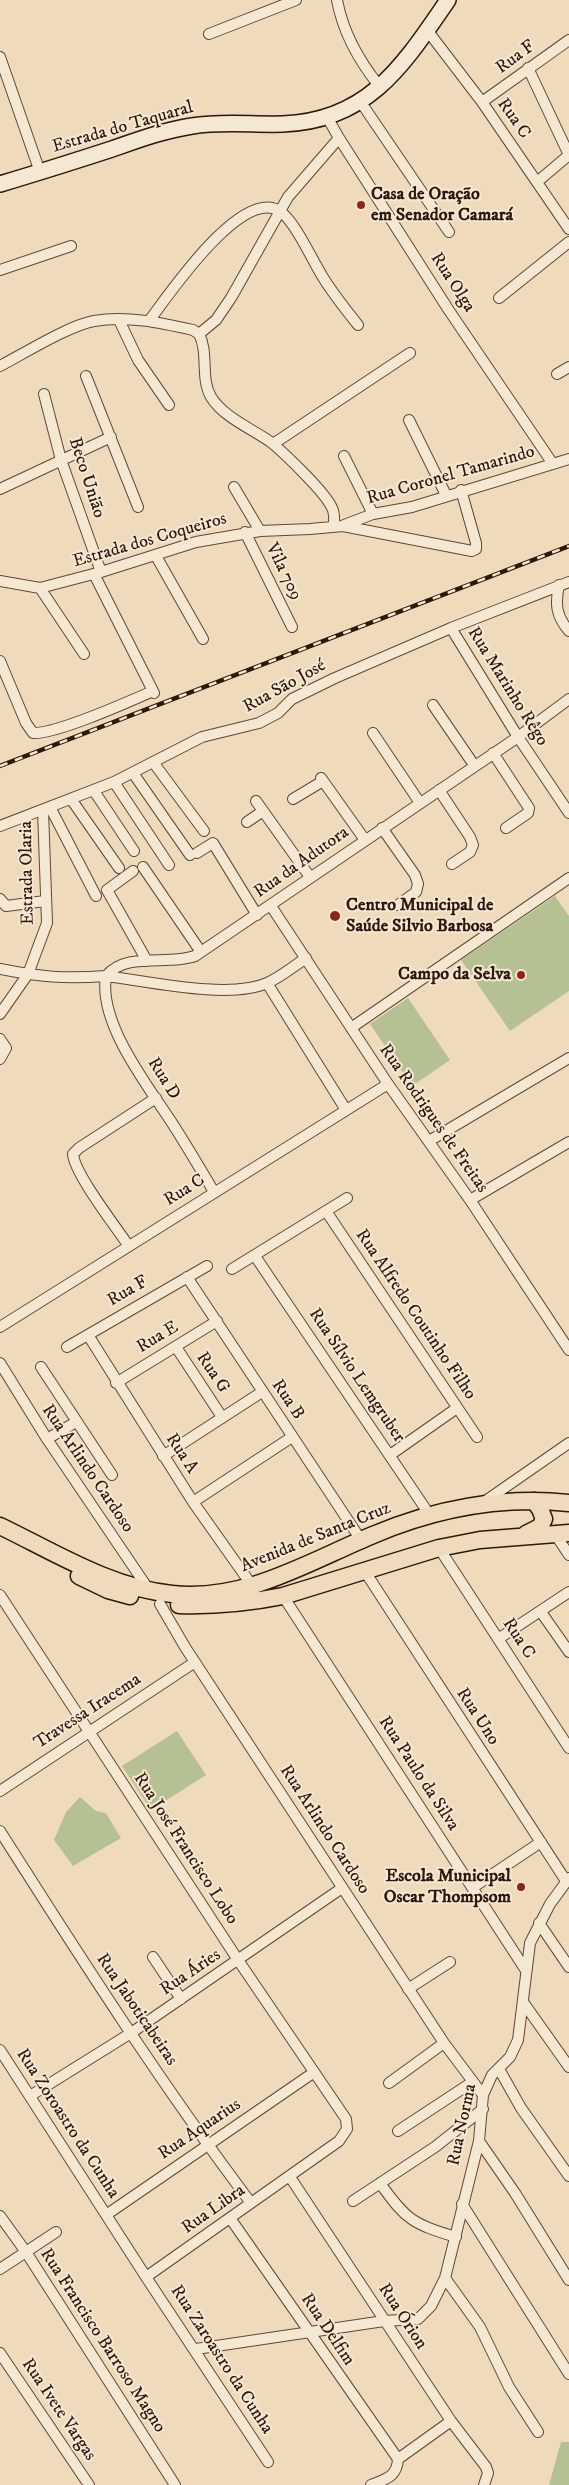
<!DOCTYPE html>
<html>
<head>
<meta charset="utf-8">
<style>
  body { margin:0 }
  canvas { display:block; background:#efdbbb }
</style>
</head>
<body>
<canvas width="569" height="2485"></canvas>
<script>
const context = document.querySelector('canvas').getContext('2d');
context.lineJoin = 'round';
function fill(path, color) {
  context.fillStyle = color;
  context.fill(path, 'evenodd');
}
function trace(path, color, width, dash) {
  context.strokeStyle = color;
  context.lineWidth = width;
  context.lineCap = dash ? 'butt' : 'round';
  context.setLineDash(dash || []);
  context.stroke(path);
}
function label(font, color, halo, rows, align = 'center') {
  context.font = font + ' "IM FELL DW Pica",serif';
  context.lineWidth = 4;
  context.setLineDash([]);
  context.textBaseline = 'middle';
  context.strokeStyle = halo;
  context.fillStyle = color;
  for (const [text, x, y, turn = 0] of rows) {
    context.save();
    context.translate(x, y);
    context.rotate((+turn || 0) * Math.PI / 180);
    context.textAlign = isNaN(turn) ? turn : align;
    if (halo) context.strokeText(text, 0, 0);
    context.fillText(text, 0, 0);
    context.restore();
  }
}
fill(new Path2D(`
  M555 896 569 916V991L510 1031 461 960Z
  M408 998 450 1060 412 1086 370 1024Z
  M177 1731 206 1775 151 1810 122 1766Z
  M80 1797 96 1811 106 1813 121 1838 73 1866 54 1840 66 1812Z
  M561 2442H569V2485H549Z`), '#b5c193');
const street = new Path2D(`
  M337 0C343 33 359 61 380 87
  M427 30 482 102 569 229
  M209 34 296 0
  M0 57 40 172
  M528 68 569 155
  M360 101 449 232
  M482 102 569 40
  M327 117 339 138 448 309 553 464
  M537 182 569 155
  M0 270 71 246
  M499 298 569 242
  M119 320 138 360 169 405
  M149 321C168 296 243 184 281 212 296 223 313 262 324 279 334 295 346 310 358 325
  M199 334C209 353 200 378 211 397 224 418 253 429 272 443 285 454 326 493 332 508 335 513 334 521 334 527
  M199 334 216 320 231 298 288 197 339 138
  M0 366C23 354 70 325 94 321 126 315 162 323 193 330L199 334
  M557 374 569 367
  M86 376 138 507
  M44 394 61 460 101 572
  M409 420 446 495
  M273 444 410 353
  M344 456 373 514
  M234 487 260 531
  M0 489 111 437
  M344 525 373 514 412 507 569 459
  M245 532 292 627
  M156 556 203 639
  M94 574 154 693
  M0 581 40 588 101 572 196 542 260 531 310 529 343 526 472 551 476 549V543L461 490
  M559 585C555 604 556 616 569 631
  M40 588 84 654
  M451 628 518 737 569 813
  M0 661 26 723 33 733C57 734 128 702 153 691
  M433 705 474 765
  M373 733 420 803
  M493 753 529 808 528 813 506 828
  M153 762 204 831
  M133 773 190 855
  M321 778 365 840
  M114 782 169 865
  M439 790 470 837 473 845 470 852 452 864
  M94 791 134 851
  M71 799 119 868
  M293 799 323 781
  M256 801 310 877
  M50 807 96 896
  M247 822 263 811
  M0 826 114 782 202 737 259 723 278 713 292 699 335 678 451 628 569 582
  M382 828 415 875 418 884 416 892 398 905
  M197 853 213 843 257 915
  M143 867 201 952
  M133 871 107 890 147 961
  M0 899 6 906 45 901
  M271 906 388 1084 470 1200 569 1350
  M0 969C40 977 65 979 106 976 127 951 167 966 195 956L518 737 569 699
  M267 983 346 1110
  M0 1014 28 974 47 923 43 810
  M351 1028 569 878
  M0 1039 6 1048 0 1059
  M429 1141 569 1058
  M214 1192C201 1170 188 1148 174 1126 149 1087 98 1024 106 976 147 981 229 1000 267 983 281 977 294 966 306 958
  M470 1200 569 1142
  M326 1211 477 1437
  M128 1245C116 1227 74 1173 73 1154L79 1148 156 1098
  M255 1256 429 1514
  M232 1269 347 1198
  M187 1277 361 1540
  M0 1327 388 1084
  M88 1335 193 1502 253 1587
  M67 1347 207 1266
  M176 1347 222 1417
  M0 1363 47 1439 149 1590
  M41 1367 112 1475
  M116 1383 217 1321
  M47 1439 76 1422
  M390 1455 457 1408
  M163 1456 262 1392
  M193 1502 292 1437
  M484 1502 569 1443
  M555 1534 569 1555
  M439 1548 569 1748
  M364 1570 566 1881
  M0 1595 238 1960 346 2119 347 2129 339 2141 146 2277 0 2050
  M283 1596 525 1969
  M160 1604 185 1647 444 2043 483 2095
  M541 1612 569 1652
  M498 1639 569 1592
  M0 1791 195 1662
  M0 1831C80 1957 161 2084 251 2203
  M472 1888 541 1842
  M539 1923 569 1967
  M153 1957 181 1999
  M408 1989 450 1962
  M523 2002 569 2067
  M499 2069 521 2108 569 2176
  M389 2083 444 2043
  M30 2096 131 2033 342 1888
  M398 2131 471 2083
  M479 2141 515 2193 569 2280
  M290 2177 451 2421 398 2459
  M380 2183C406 2220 413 2224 456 2237
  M353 2201 435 2147 483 2109
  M462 2204 569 2374
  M106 2215 313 2073
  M0 2216 26 2252 175 2485
  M230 2218 398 2459
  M0 2269 56 2232
  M146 2277 268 2462
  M445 2278 480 2327 509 2387 538 2432
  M196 2349 384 2321 418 2319 431 2306 445 2278 479 2141 483 2095 492 2075 510 2057 518 2040 530 1943 550 1904 569 1878
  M0 2353 89 2485
  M451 2421 486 2467 488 2473 484 2485
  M371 2485C386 2479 397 2477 398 2459`);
const secondary = new Path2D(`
  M0 184C37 173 75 161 112 149 138 140 165 130 192 126 222 121 253 125 283 124 369 121 404 64 448 0`);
const primary = new Path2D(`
  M0 1526C54 1552 111 1588 172 1594 245 1602 308 1562 373 1535 434 1509 502 1496 569 1503
  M526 1534 540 1527 544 1519 540 1509 534 1501
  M79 1576 108 1590 130 1596
  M179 1605C214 1606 248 1603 283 1596L439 1548 480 1540 569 1533`);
trace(street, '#5f4739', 12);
trace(secondary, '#2f160e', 18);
trace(primary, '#2f160e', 19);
trace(street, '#f5e8d3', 10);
trace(secondary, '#f5e8d3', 15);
trace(primary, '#efdbbb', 16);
const rail = new Path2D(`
  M0 766 569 546`);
trace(rail, '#2f160e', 4.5);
trace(rail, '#f5e8d3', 2.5, [8]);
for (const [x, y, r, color] of [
  [361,205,5,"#8f2418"],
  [335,916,6,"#8f2418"],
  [521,975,5,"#8f2418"],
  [521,1887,5,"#8f2418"]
]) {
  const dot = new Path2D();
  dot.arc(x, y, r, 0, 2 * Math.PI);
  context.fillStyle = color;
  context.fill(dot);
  trace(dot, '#f5e8d3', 2);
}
label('18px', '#2f160e', '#f5e8d3', [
  ["Rua F",516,58,-36],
  ["Rua C",513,119,55],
  ["Estrada do Taquaral",123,128,-16],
  ["Rua Olga",452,283,57],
  ["Rua Coronel Tamarindo",451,476,-16],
  ["Beco União",86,478,72],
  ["Estrada dos Coqueiros",150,541,-16],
  ["Vila 709",283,572,64],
  ["Rua São José",285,687,-29],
  ["Rua Marinho Rêgo",507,687,58],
  ["Rua da Adutora",302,863,-35],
  ["Estrada Olaria",28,873,-91],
  ["Rua D",163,1079,58],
  ["Rua Rodrigues de Freitas",433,1119,55],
  ["Rua C",185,1191,-32],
  ["Rua F",128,1292,-30],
  ["Rua Alfredo Coutinho Filho",415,1315,56],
  ["Rua E",158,1338,-31],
  ["Rua G",212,1373,56],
  ["Rua Sílvio Lemgruber",356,1376,56],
  ["Rua B",287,1400,56],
  ["Rua A",181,1454,57],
  ["Rua Arlindo Cardoso",87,1469,56],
  ["Avenida de Santa Cruz",316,1538,-22],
  ["Rua C",518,1639,57],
  ["Travessa Iracema",88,1712,-33],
  ["Rua Uno",477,1717,57],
  ["Rua Paulo da Silva",418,1774,57],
  ["Rua Arlindo Cardoso",324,1830,57],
  ["Rua José Francisco Lobo",185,1849,57],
  ["Rua Áries",191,1973,-34],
  ["Rua Jaboticabeiras",136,2010,56],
  ["Rua Zoroastro da Cunha",67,2124,57],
  ["Rua Norma",463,2125,-78],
  ["Rua Aquarius",200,2130,-34],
  ["Rua Libra",214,2210,-35],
  ["Rua Órion",402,2317,57],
  ["Rua Delfim",327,2330,56],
  ["Rua Francisco Barroso Magno",102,2341,57],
  ["Rua Zaroastro da Cunha",221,2360,57],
  ["Rua Ivete Vargas",58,2410,56]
]);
label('bold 18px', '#2f160e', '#f5e8d3', [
  ["Casa de Oração",371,195],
  ["em Senador Camará",371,216],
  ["Centro Municipal de",346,906],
  ["Saúde Silvio Barbosa",346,927],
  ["Campo da Selva",511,975,"right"],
  ["Escola Municipal",511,1877,"right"],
  ["Oscar Thompsom",511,1898,"right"]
], 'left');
</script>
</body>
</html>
